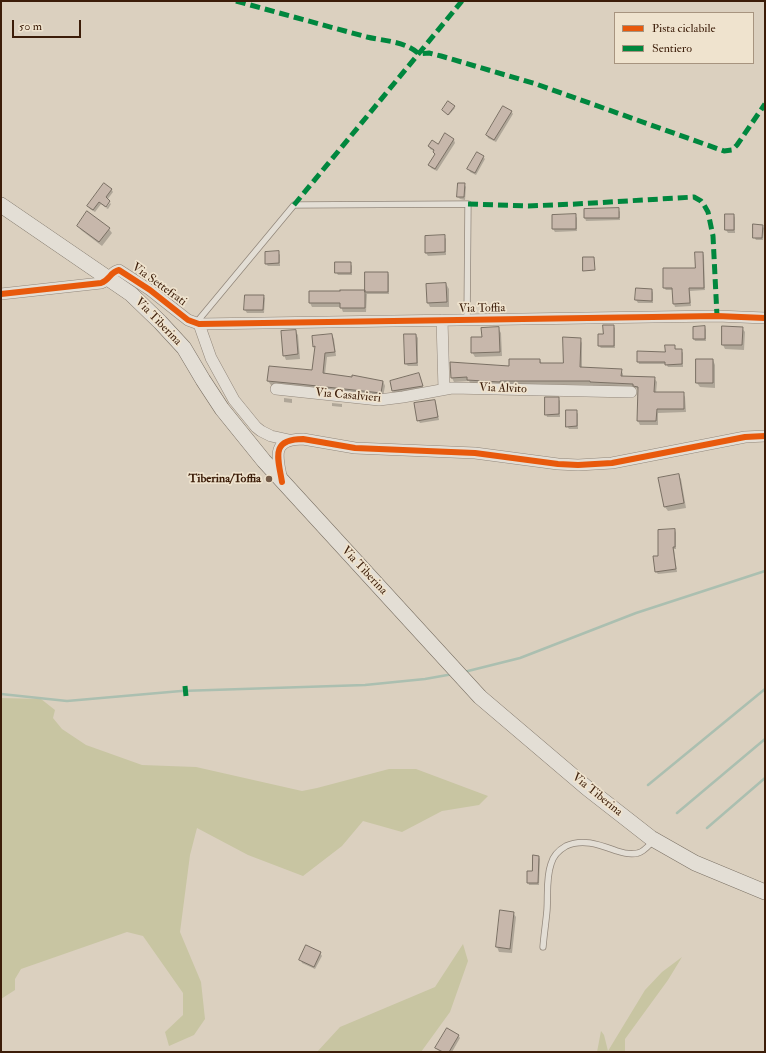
<!DOCTYPE html>
<html>
<head>
<meta charset="utf-8">
<style>
  body { margin:0 }
  #map { position:relative; width:766px; height:1053px; overflow:hidden; background:#dbd0bf; font-family:"IM FELL Double Pica",serif }
  canvas { display:block }
  .frame { position:absolute; inset:0; border:2px solid #3c1d09; pointer-events:none }
  .legend { position:absolute; left:614px; top:12px; width:140px; height:52px; box-sizing:border-box; background:#efe3ce; border:1px solid #a7947f; margin:0; padding:5px 7px; list-style:none; font-size:12px; color:#3c1d09 }
  .legend li { display:flex; align-items:center; gap:8px; height:20px }
  .legend b { width:20px; border:1px solid #a7947f }
  .scale { position:absolute; left:12px; top:20px; width:69px; height:18px; box-sizing:border-box; border:2px solid #3c1d09; border-top:0; padding-left:5px; font-size:12px; line-height:14px; white-space:nowrap; color:#3c1d09; -webkit-text-stroke:3px #efe3ce; paint-order:stroke }
</style>
</head>
<body>
<div id="map">
<canvas width="766" height="1053"></canvas>
<div class="frame"></div>
<ul class="legend">
<li><b style="height:5px;background:#e8590c"></b>Pista ciclabile</li>
<li><b style="height:5px;background:#00873e"></b>Sentiero</li>
</ul>
<div class="scale">50 m</div>
</div>
<script>
const context = document.querySelector('canvas').getContext('2d');
context.lineJoin = 'round';
function fill(path, color) {
  context.fillStyle = color;
  context.fill(path, 'evenodd');
}
function trace(path, color, width, dash) {
  context.strokeStyle = color;
  context.lineWidth = width;
  context.lineCap = dash ? 'butt' : 'round';
  context.setLineDash(dash || []);
  context.stroke(path);
}
function label(font, color, halo, rows, align = 'center') {
  context.font = font + ' "IM FELL Double Pica",serif';
  context.lineWidth = 3.5;
  context.setLineDash([]);
  context.textBaseline = 'middle';
  context.strokeStyle = halo;
  context.fillStyle = color;
  for (const [text, x, y, turn = 0] of rows) {
    context.save();
    context.translate(x, y);
    context.rotate((+turn || 0) * Math.PI / 180);
    context.textAlign = isNaN(turn) ? turn : align;
    if (halo) context.strokeText(text, 0, 0);
    context.fillText(text, 0, 0);
    context.restore();
  }
}
fill(new Path2D(`
  M1 698 41 699 55 710 53 718 62 729 86 745 142 765 196 767 302 791 317 788 389 769H416L488 796 479 805 442 811 402 832 363 821 342 846 303 876 248 855 197 828 190 855 180 932 201 982 205 1019 194 1035 169 1046 165 1032 183 1015V993L143 936 127 932 21 969 15 979V990L1 999Z
  M463 944 468 961 450 1012 421 1052H317L340 1027 435 987Z
  M682 957 668 980 625 1039V1052H597L601 1031 604 1035 608 1051 645 990 662 972Z`), '#c8c5a2');
fill(new Path2D(`
  M454 107 455 108 449 115 444 111Z
  M511 111 513 114 496 142 488 138 487 135Z
  M445 134 454 140 455 143 437 171 431 168 429 165 435 155 434 152V151L430 149 429 146H438Z
  M483 157 485 159 476 175 470 172 469 169Z
  M464 184 466 187 465 200 460 199 458 197Z
  M111 189 113 192 107 200 109 201 105 207 101 204 95 212 90 209 88 206Z
  M110 203 111 204 108 209 106 208Z
  M618 209 620 212V220L586 221 585 218V210Z
  M575 215 577 218V231L555 232 553 229V216Z
  M726 215H734L735 218V233H728L726 230Z
  M78 226 109 229 112 233 102 246 81 230Z
  M762 226 764 228 763 240H756L754 237Z
  M444 236 446 239V255L428 256 426 253V237Z
  M278 252 280 255V266H268L266 264Z
  M703 253 704 256 705 290 690 291 691 306 675 307 674 304 673 290H666L664 288 696 269Z
  M350 263 352 266V275H338L336 272Z
  M366 273H388L389 275V294H367L366 312H343L341 307H312L310 303V292L364 291 366 294Z
  M446 284 449 289V307H430L428 303Z
  M637 289 652 290 653 293V303H638L636 300Z
  M263 296 265 298 264 313H247L245 310Z
  M613 326 615 328V348H601L599 346Z
  M705 327 706 330V341H695L694 339Z
  M498 328 501 333 502 356 475 357 472 352 483 338Z
  M742 328 745 332 744 350 725 349 723 345Z
  M295 331 298 335 300 359 286 360 284 355Z
  M332 335 334 339 336 356 327 357 325 374 383 381 385 386 383 397 302 388 271 385 268 381 270 367 313 372 316 349 314 346Z
  M416 335 418 338V366H408L406 364Z
  M580 339 582 343V368L621 370 623 374V377L654 378 657 382 656 393H683L685 397 686 412 658 413V425H640L638 421V390L636 388 593 386V385L471 384 469 381 454 382 452 378 510 367 540 360 542 364H564Z
  M674 346 676 350H681L683 353V367H668L666 364H639L638 361 666 353Z
  M713 360 715 365V388L700 387 697 383Z
  M419 374 421 379 424 391 396 395 393 391 391 382Z
  M284 398 292 399V403L284 402Z
  M558 398 560 401V417H547L546 414Z
  M435 401 436 403 439 420 420 423 418 420Z
  M332 403 342 404V407L332 406Z
  M576 411 578 414V429H569L567 426Z
  M678 475 681 479 686 508 668 511 665 507 660 478Z
  M675 530 676 533V549H674L677 572 658 574 656 572 659 557Z
  M539 857 540 859 539 885H529L528 882Z
  M513 913 516 917 512 953 499 952 497 947Z
  M320 953 322 956 315 969 302 963 301 960Z
  M458 1035 460 1038 452 1052H441L438 1050 437 1048Z`), '#0003');
trace(new Path2D(`
  M464 672 520 658 636 613 765 571
  M1 694 67 701 181 691 365 685 425 679 453 674
  M648 785 765 689
  M677 813 765 739
  M707 828 765 778`), '#abbfb0', 2.5);
const building = new Path2D(`
  M448 101 455 106 448 115 442 110Z
  M503 106 512 111 494 140 486 135Z
  M445 133 454 139 435 169 428 165 435 154 433 152 434 150 428 146 432 140 438 144Z
  M477 152 484 156 475 173 467 169Z
  M104 183 112 189 106 197 110 201 106 207 99 202 93 210 87 206Z
  M458 183H465L464 197H457Z
  M619 208V218H584V209Z
  M87 211 110 228 99 242 77 226Z
  M576 214V229H552V215Z
  M725 214H734V230H725Z
  M753 224 763 225 762 238H753Z
  M445 235V252L425 253V236Z
  M279 251V263L265 264V252Z
  M695 252H703L704 288H689L690 303 673 304 672 288H663V268H695Z
  M583 257H594L595 270 583 271Z
  M335 262H351V273H335Z
  M365 272H388V292H365Z
  M446 283 447 302 427 303 426 284Z
  M636 288 652 289V301L635 300Z
  M340 290H365V308H340V303H309V291H340Z
  M245 295H264L263 310H244Z
  M603 325H614V346H598V334H603Z
  M705 326V339H693V327Z
  M722 326 743 327 742 345H722Z
  M499 327 500 352 471 353V337H482L481 328Z
  M296 330 298 354 283 356 281 331Z
  M332 334 335 352 325 353 323 373 352 377V375L383 381 381 393 299 384 267 381 269 366 312 370 315 346 313 347 312 336Z
  M404 334H416L417 363 405 364Z
  M563 337 581 338 580 367 622 369 621 376 655 377 654 392H684V409H657L656 421H637L638 387 633 386V384L590 382V381H500V382L467 380V377L451 378 450 362 509 366V359H540V363H563Z
  M665 345H675V349H682V364L665 365V362H637V351L665 352Z
  M696 359H713V383H696Z
  M419 373 423 386 392 391 390 381Z
  M545 397H559V414L545 415Z
  M435 400 438 417 417 421 414 403Z
  M566 410H577V426L566 427Z
  M679 474 684 503 664 507 658 478Z
  M675 529V547H673L676 569 655 572 653 556H658V530Z
  M533 855 539 856 538 883H527V871H532Z
  M500 910 514 912 510 949 496 947Z
  M306 945 321 952 314 967 299 960Z
  M447 1028 459 1035 449 1052H443L435 1048Z`);
fill(building, '#c7b7ab');
trace(building, '#7a7064', 1);
const lane = new Path2D(`
  M196 323 294 205 468 204 467 320
  M543 947C544 934 546 922 547 910 548 895 546 878 551 864 553 856 559 850 566 846 583 838 600 845 617 851 623 853 631 855 638 853 644 852 649 845 654 840`);
const street = new Path2D(`
  M1 294 101 283C110 280 110 272 119 270L150 290 188 320 199 324 717 316 765 318
  M442 320 444 389
  M199 324 211 358 234 400 256 427 261 431 271 436 289 440
  M276 389 379 400 403 397 452 388 631 392
  M282 480C277 457 271 439 303 439L355 448 475 453 558 464 578 465 612 463 745 437 765 436`);
const secondary = new Path2D(`
  M1 205 131 294 160 322 184 348 203 380 222 409 264 461 480 697 587 788 651 838 695 863 765 892`);
trace(lane, '#92877b', 7);
trace(street, '#92877b', 12);
trace(secondary, '#7a7064', 16);
trace(lane, '#e3ded5', 5.5);
trace(street, '#e3ded5', 11);
trace(secondary, '#e3ded5', 15);
trace(new Path2D(`
  M236 1C279 13 323 25 367 37 384 41 405 41 419 54L429 53 441 56 536 84 724 151 732 150 737 145 765 104
  M468 204 528 206 576 204 694 197 701 201 704 205 708 212 713 236 717 316
  M294 205 462 1
  M185 686 186 696`), '#00873e', 5, [10, 5]);
trace(new Path2D(`
  M1 294 101 283C110 280 110 272 119 270L150 290 188 320 199 324 717 316 765 318
  M282 482C278 458 270 439 303 439L355 448 475 453 558 464 578 465 612 463 745 437 765 436`), '#e8590c', 6);
for (const [x, y, r, color] of [
  [269,479,4,"#745c49"]
]) {
  const dot = new Path2D();
  dot.arc(x, y, r, 0, 2 * Math.PI);
  context.fillStyle = color;
  context.fill(dot);
  trace(dot, '#efe3ce', 1.5);
}
label('12px', '#3c1d09', '#efe3ce', [
  ["Via Settefrati",159,285,36],
  ["Via Toffia",482,309,-1],
  ["Via Tiberina",158,322,46],
  ["Via Alvito",503,389,2],
  ["Via Casalvieri",348,396,5],
  ["Via Tiberina",364,571,47],
  ["Via Tiberina",597,795,39]
]);
label('bold 12px', '#3c1d09', '#efe3ce', [
  ["Tiberina/Toffia",261,479]
], 'right');
</script>
</body>
</html>
